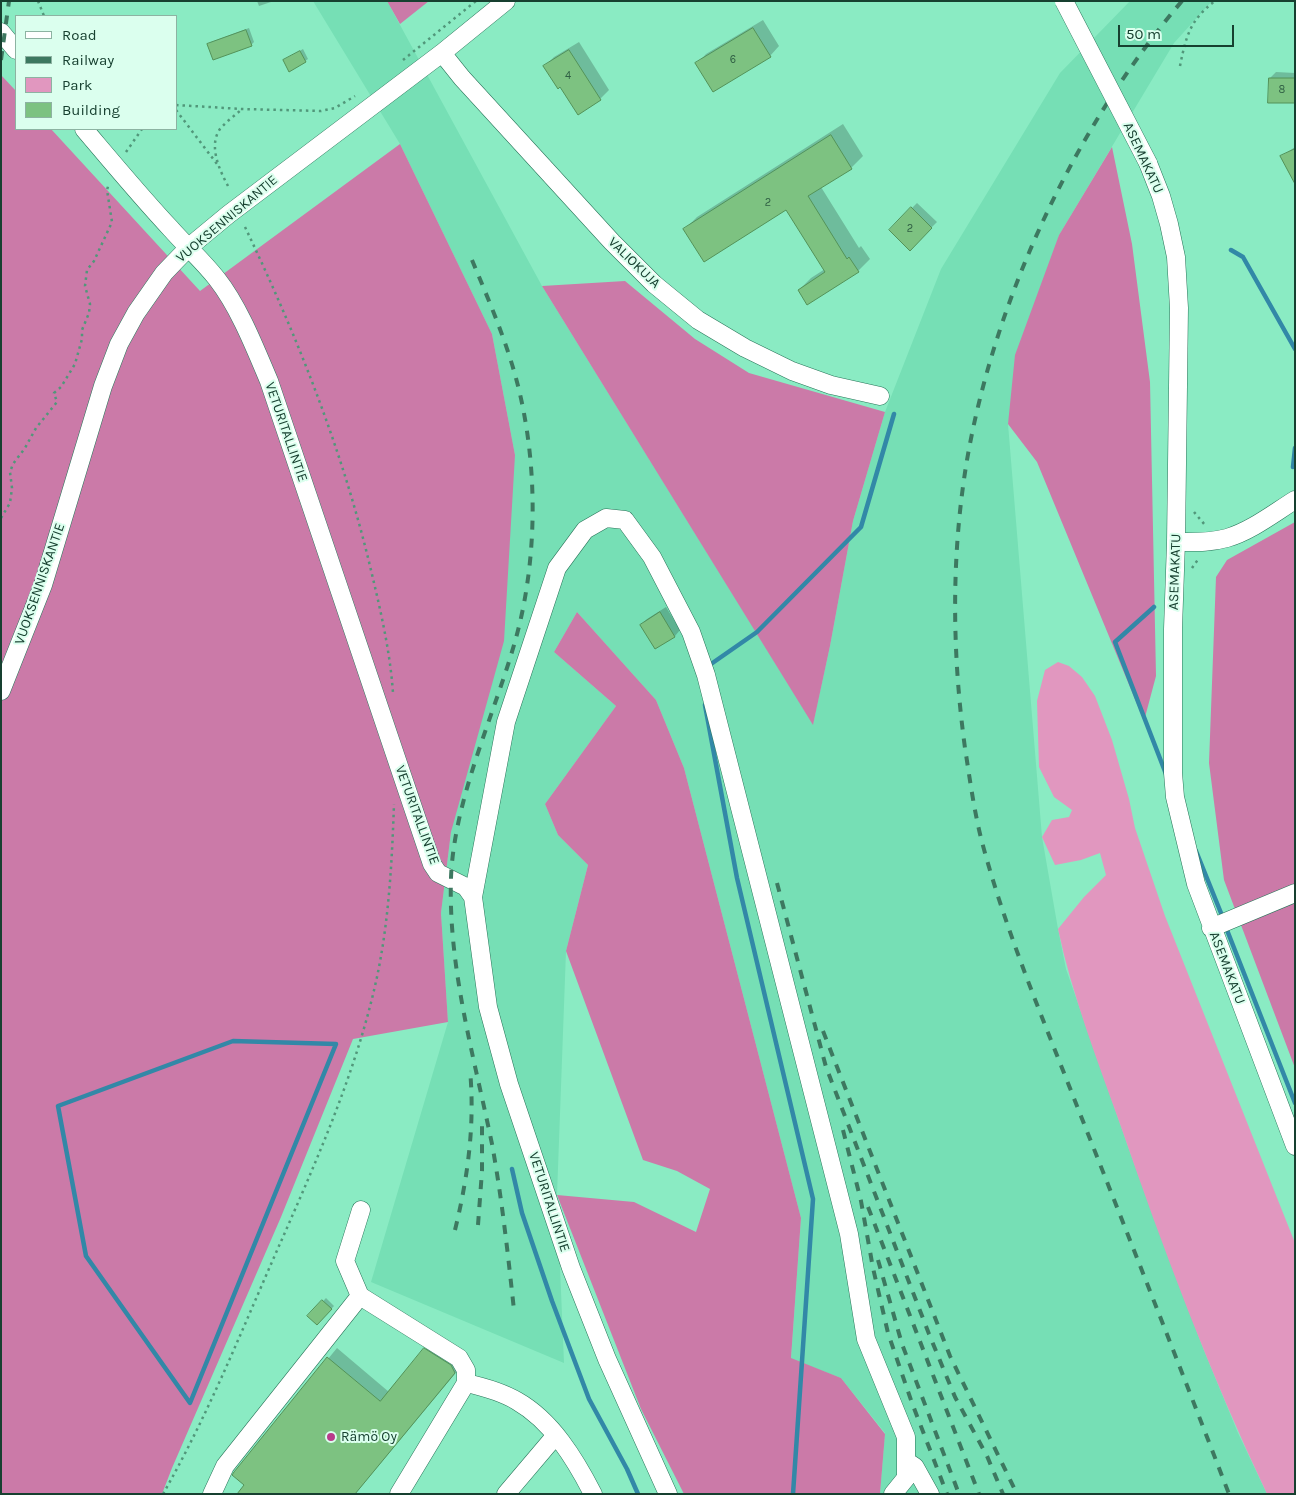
<!DOCTYPE html>
<html>
<head>
<meta charset="utf-8">
<style>
  body { margin:0 }
  #map { position:relative; width:1296px; height:1495px; overflow:hidden; background:#8aebc3; font-family:Karla,sans-serif }
  canvas { display:block }
  .frame { position:absolute; inset:0; border:2px solid #174030; pointer-events:none }
  .legend { position:absolute; left:15px; top:15px; width:162px; height:115px; box-sizing:border-box; background:#dbffee; border:1px solid #8db3a2; margin:0; padding:6px 9px; list-style:none; font-size:15px; color:#174030 }
  .legend li { display:flex; align-items:center; gap:10px; height:25px }
  .legend b { width:25px; border:1px solid #8db3a2 }
  .scale { position:absolute; left:1118px; top:25px; width:116px; height:22px; box-sizing:border-box; border:2px solid #174030; border-top:0; padding-left:6px; font-size:15px; line-height:18px; white-space:nowrap; color:#174030; -webkit-text-stroke:4px #dbffee; paint-order:stroke }
</style>
</head>
<body>
<div id="map">
<canvas width="1296" height="1495"></canvas>
<div class="frame"></div>
<ul class="legend">
<li><b style="height:6px;background:#fff"></b>Road</li>
<li><b style="height:6px;background:#3d7860"></b>Railway</li>
<li><b style="height:14px;background:#e197bf"></b>Park</li>
<li><b style="height:14px;background:#7dc281"></b>Building</li>
</ul>
<div class="scale">50 m</div>
</div>
<script>
const context = document.querySelector('canvas').getContext('2d');
context.lineJoin = 'round';
function fill(path, color) {
  context.fillStyle = color;
  context.fill(path, 'evenodd');
}
function trace(path, color, width, dash) {
  context.strokeStyle = color;
  context.lineWidth = width;
  context.lineCap = dash ? 'butt' : 'round';
  context.setLineDash(dash || []);
  context.stroke(path);
}
function label(font, color, halo, rows, align = 'center') {
  context.font = font + ' Karla,sans-serif';
  context.lineWidth = 4;
  context.setLineDash([]);
  context.textBaseline = 'middle';
  context.strokeStyle = halo;
  context.fillStyle = color;
  for (const [text, x, y, turn = 0] of rows) {
    context.save();
    context.translate(x, y);
    context.rotate((+turn || 0) * Math.PI / 180);
    context.textAlign = isNaN(turn) ? turn : align;
    if (halo) context.strokeText(text, 0, 0);
    context.fillText(text, 0, 0);
    context.restore();
  }
}
fill(new Path2D(`
  M313 1H387L542 286 813 724 830 646 853 521 885 412 941 269 1060 73 1130 1H1212L1174 43 1059 235 1008 424 1042 837 1058 929 1066 969 1131 1155 1203 1348 1238 1433 1267 1494H880L885 1433 841 1378 791 1359 801 1218 684 768 656 700 577 612 554 652 616 706 545 804 558 835 588 865 566 951 557 1195 564 1363 371 1282 448 1022 441 913 451 832 515 455 492 334 400 144Z`), '#76dfb5');
fill(new Path2D(`
  M1058 662 1069 666 1082 677 1095 696 1112 740 1129 799 1135 828 1165 916 1295 1243V1494H1267C1210 1374 1163 1249 1120 1124 1097 1059 1072 995 1058 929L1084 897 1106 875 1100 853 1081 860 1055 865 1042 837 1052 820 1069 817 1072 810 1054 797 1039 767 1037 701 1045 670Z`), '#e197bf');
fill(new Path2D(`
  M387 1H429L400 24Z
  M1 75 16 91V129H51L200 291 400 144 492 334 515 455 504 641 451 832 441 913 448 1022 353 1039 281 1217 172 1468 162 1494H1Z
  M1112 147 1132 244 1150 382 1156 676 1144 721 1037 462 1008 424 1015 355 1059 235Z
  M625 281 695 339 749 373 885 412 853 521 830 646 813 725 542 286Z
  M1295 522V1068L1224 880 1209 763 1216 577 1227 560Z
  M577 612 656 700 684 768 801 1218 791 1358 841 1378 885 1434 880 1494H684L641 1409 557 1195 634 1202 696 1232 710 1189 677 1171 643 1160 566 951 588 865 558 835 545 804 616 706 554 652Z`), '#cb7aa8');
fill(new Path2D(`
  M257 1H274L259 6Z
  M763 20 779 46 770 56 697 64 706 54Z
  M249 28 254 42 251 45 209 44 211 42Z
  M579 42 609 90 600 99 545 66 554 57Z
  M303 49 308 59 305 61 284 60Z
  M1276 72 1295 73V102L1270 78Z
  M843 124 863 156 851 168 821 187 859 248 861 246 870 259 858 271 799 290 811 278 825 269 786 208 685 229 697 217Z
  M1295 147V181L1282 156Z
  M917 203 937 222 910 249 890 230Z
  M666 607 680 630 675 636 655 648 641 625 647 619Z
  M326 1298 334 1306 317 1324 309 1316Z
  M434 1340 464 1363 355 1494 246 1485 235 1472 337 1348 389 1392Z`), '#0003');
trace(new Path2D(`
  M1231 250 1243 257 1295 349
  M1293 467 1295 448
  M1154 607 1115 642 1166 774
  M709 668 711 664 757 632 861 527 894 414
  M705 705 737 878 813 1199 793 1494
  M1196 851 1223 918
  M1225 925 1295 1103
  M233 1041 336 1044 190 1403 86 1256 58 1106Z
  M512 1169 522 1213 552 1301 589 1399 627 1469 638 1494`), '#3288a7', 4.5);
const building = new Path2D(`
  M753 28 771 57 713 92 695 63Z
  M246 30 252 46 213 60 207 44Z
  M569 50 601 100 578 115 560 87 558 89 543 66Z
  M300 51 306 62 289 72 283 60Z
  M1269 78H1295V103H1268Z
  M831 135 852 169 808 196 847 259 849 257 859 272 807 305 798 290 825 272 786 210 704 262 683 229Z
  M1295 149V184L1280 156Z
  M911 207 932 228 910 251 889 230Z
  M660 612 675 637 655 649 640 625Z
  M322 1300 332 1309 317 1325 307 1316Z
  M424 1348 451 1365 455 1373 355 1494H237L244 1485 232 1475 234 1472 327 1357 380 1401Z`);
fill(building, '#7dc281');
trace(building, '#539258', 1);
const minor = new Path2D(`
  M1 32 16 50
  M442 53 462 78 612 242 654 284 698 320 745 348 792 371 831 385 880 396
  M84 129C112 162 141 197 171 229 186 246 203 261 217 279 239 307 255 348 269 381L432 864 438 873 466 887 473 897 488 1007 509 1084 571 1268 607 1359 668 1494
  M1148 163 1161 196 1169 224 1176 257 1179 308 1176 542 1173 629V773L1175 797 1196 884 1295 1146
  M1176 542C1193 542 1210 543 1227 538 1251 531 1274 513 1295 500
  M1 691 43 585 103 386 119 344 136 313 164 273 189 247 229 214 442 53 506 1
  M473 897 506 722 557 568 585 530 606 518 625 520 652 557 691 632 706 675 849 1234 866 1339 906 1437V1478L893 1494
  M1211 928 1295 893
  M360 1296 345 1261 361 1210
  M466 1383C484 1387 502 1392 517 1401 552 1421 575 1459 593 1494
  M906 1461 915 1467 930 1494
  M212 1494 225 1466 360 1296 459 1358 466 1370V1383L399 1494
  M506 1494 556 1435`);
trace(minor, '#297459', 19);
trace(new Path2D(`
  M38 1 44 16
  M403 60 476 1
  M1180 66C1186 36 1190 20 1215 1
  M176 105 242 109 321 111 335 108 355 96
  M176 110 217 164
  M126 152 142 129
  M228 186C220 171 208 146 220 129 226 122 234 116 241 110
  M245 227C297 336 342 449 370 566 380 608 390 650 393 693
  M1194 512 1205 525
  M1 518 10 503 12 488 10 472 13 464 25 448 36 428 57 402 54 393 61 387 75 364 82 339V330L89 313 90 304 85 286 87 270 94 261 112 222 107 190 109 183
  M1192 568 1199 558
  M163 1494C204 1422 235 1347 268 1271 310 1175 355 1079 377 977 389 920 392 861 394 804`), '#51977a', 2.5, [2.5, 4]);
trace(minor, '#fff', 18);
trace(new Path2D(`
  M1182 1C1075 127 995 298 967 460 951 555 952 653 965 748 970 780 974 811 982 842 1006 932 1043 1019 1077 1106 1128 1235 1179 1364 1229 1494
  M1 60 9 1
  M472 260C487 296 503 333 514 371 538 454 539 554 516 638 495 714 454 798 451 878 448 968 474 1056 492 1144 502 1199 508 1255 514 1310
  M777 883 826 1067 929 1334 955 1397 987 1456 1003 1494
  M823 1031 950 1356 1017 1494
  M843 1130 861 1201 873 1268 888 1333 912 1403 947 1494
  M868 1207 979 1494
  M478 1225 482 1171V1125
  M455 1230C468 1177 475 1124 470 1070
  M878 1260 902 1344 959 1494`), '#3d7860', 4, [9, 9]);
const minorBridge = new Path2D(`
  M1064 1 1148 163`);
trace(minorBridge, '#297459', 19, []);
trace(minorBridge, '#fff', 18);
for (const [x, y, r, color] of [
  [331,1437,5,"#b93c8b"]
]) {
  const dot = new Path2D();
  dot.arc(x, y, r, 0, 2 * Math.PI);
  context.fillStyle = color;
  context.fill(dot);
  trace(dot, '#dbffee', 2);
}
label('11px', '#306044', null, [
  ["6",733,60],
  ["4",568,76],
  ["8",1282,90],
  ["2",768,203],
  ["2",910,229]
]);
label('14px', '#174030', '#dbffee', [
  ["ASEMAKATU",1143,158,65],
  ["VUOKSENNISKANTIE",227,219,-40],
  ["VALIOKUJA",634,263,44],
  ["VETURITALLINTIE",286,432,71],
  ["ASEMAKATU",1175,572,-88],
  ["VUOKSENNISKANTIE",40,584,-71],
  ["VETURITALLINTIE",417,815,70],
  ["ASEMAKATU",1227,968,69],
  ["VETURITALLINTIE",549,1202,72]
]);
label('14px', '#174030', '#dbffee', [
  ["Rämö Oy",341,1437]
], 'left');
</script>
</body>
</html>
